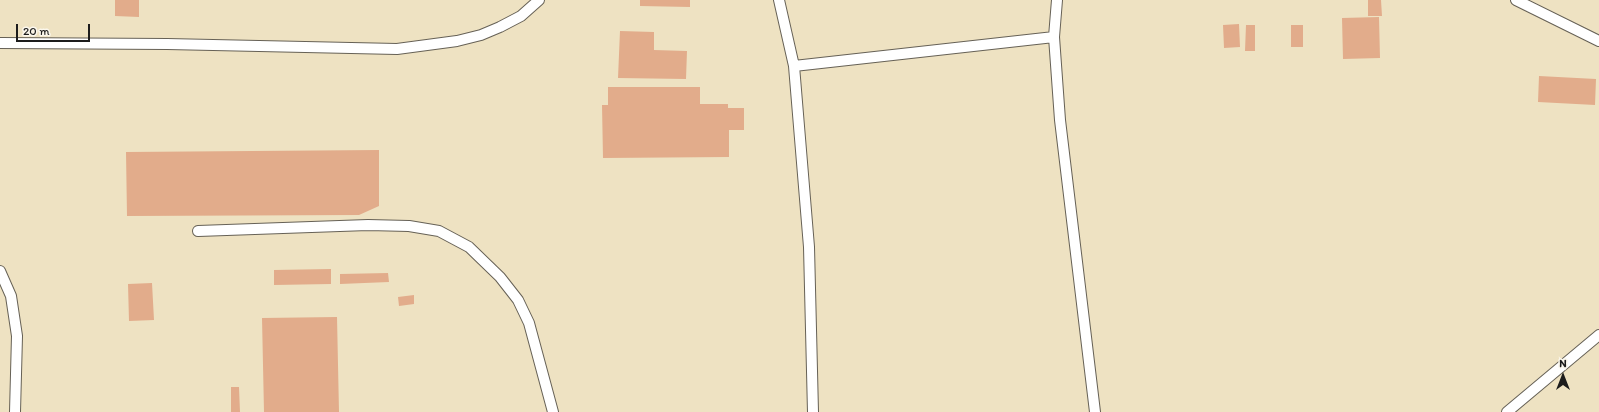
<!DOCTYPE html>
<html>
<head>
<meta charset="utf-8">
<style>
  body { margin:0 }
  #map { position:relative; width:1599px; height:412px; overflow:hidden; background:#eee2c2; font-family:Itim,sans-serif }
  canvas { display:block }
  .north { position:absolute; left:1543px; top:356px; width:40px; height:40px; -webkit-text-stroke:3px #fbf7ec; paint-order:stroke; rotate:0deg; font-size:11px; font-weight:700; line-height:16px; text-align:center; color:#1c1c1c }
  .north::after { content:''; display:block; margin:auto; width:14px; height:18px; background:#1c1c1c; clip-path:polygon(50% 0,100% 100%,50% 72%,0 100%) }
  .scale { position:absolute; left:16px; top:24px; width:74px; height:18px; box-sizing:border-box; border:2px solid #1c1c1c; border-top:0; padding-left:5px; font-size:12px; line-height:14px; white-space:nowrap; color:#1c1c1c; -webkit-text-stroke:3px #fbf7ec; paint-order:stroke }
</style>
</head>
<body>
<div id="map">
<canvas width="1599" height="412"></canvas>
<div class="north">N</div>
<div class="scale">20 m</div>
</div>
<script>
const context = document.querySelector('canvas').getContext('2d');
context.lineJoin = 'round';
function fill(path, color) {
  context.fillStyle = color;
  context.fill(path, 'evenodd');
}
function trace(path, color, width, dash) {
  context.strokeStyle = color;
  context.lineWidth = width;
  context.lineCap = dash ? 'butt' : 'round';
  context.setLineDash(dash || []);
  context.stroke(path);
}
fill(new Path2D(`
  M115 0H139V17L115 16Z
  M640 0H690V7L640 6Z
  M1368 0H1381L1382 16H1368Z
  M1379 17 1380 58 1343 59 1342 18Z
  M1239 24 1240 47 1224 48 1223 25Z
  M1246 25H1255V51H1245Z
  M1291 25H1303V47H1291Z
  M620 31 654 32V50L687 51 686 79 618 78Z
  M1539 76 1596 79 1595 105 1538 102Z
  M608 87H700V104H728V108H744V130H729V157L603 158 602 105H608Z
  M379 150V206L359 215 127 216 126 152Z
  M331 269V284L274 285V270Z
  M388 273 389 282 340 284V274Z
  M152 283 154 320 129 321 128 284Z
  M414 295V304L399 306 398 297Z
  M337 317 339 412H264L262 318Z
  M231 387H239L240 412H231Z`), '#e2ac8b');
const service = new Path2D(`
  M779 0 794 66 809 247 813 412
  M1057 0 1054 37 1060 120 1095 412
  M1516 0 1599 41
  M0 43 167 44 397 49 457 41 481 35 500 27 521 16 539 0
  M794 66 1054 37
  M198 231 368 225 409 226 439 231 469 247 500 277 518 300 529 323 553 412
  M0 271 11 296 17 336 15 412
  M1507 412 1599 335`);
trace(service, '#666156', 12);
trace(service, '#fff', 10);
</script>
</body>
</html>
